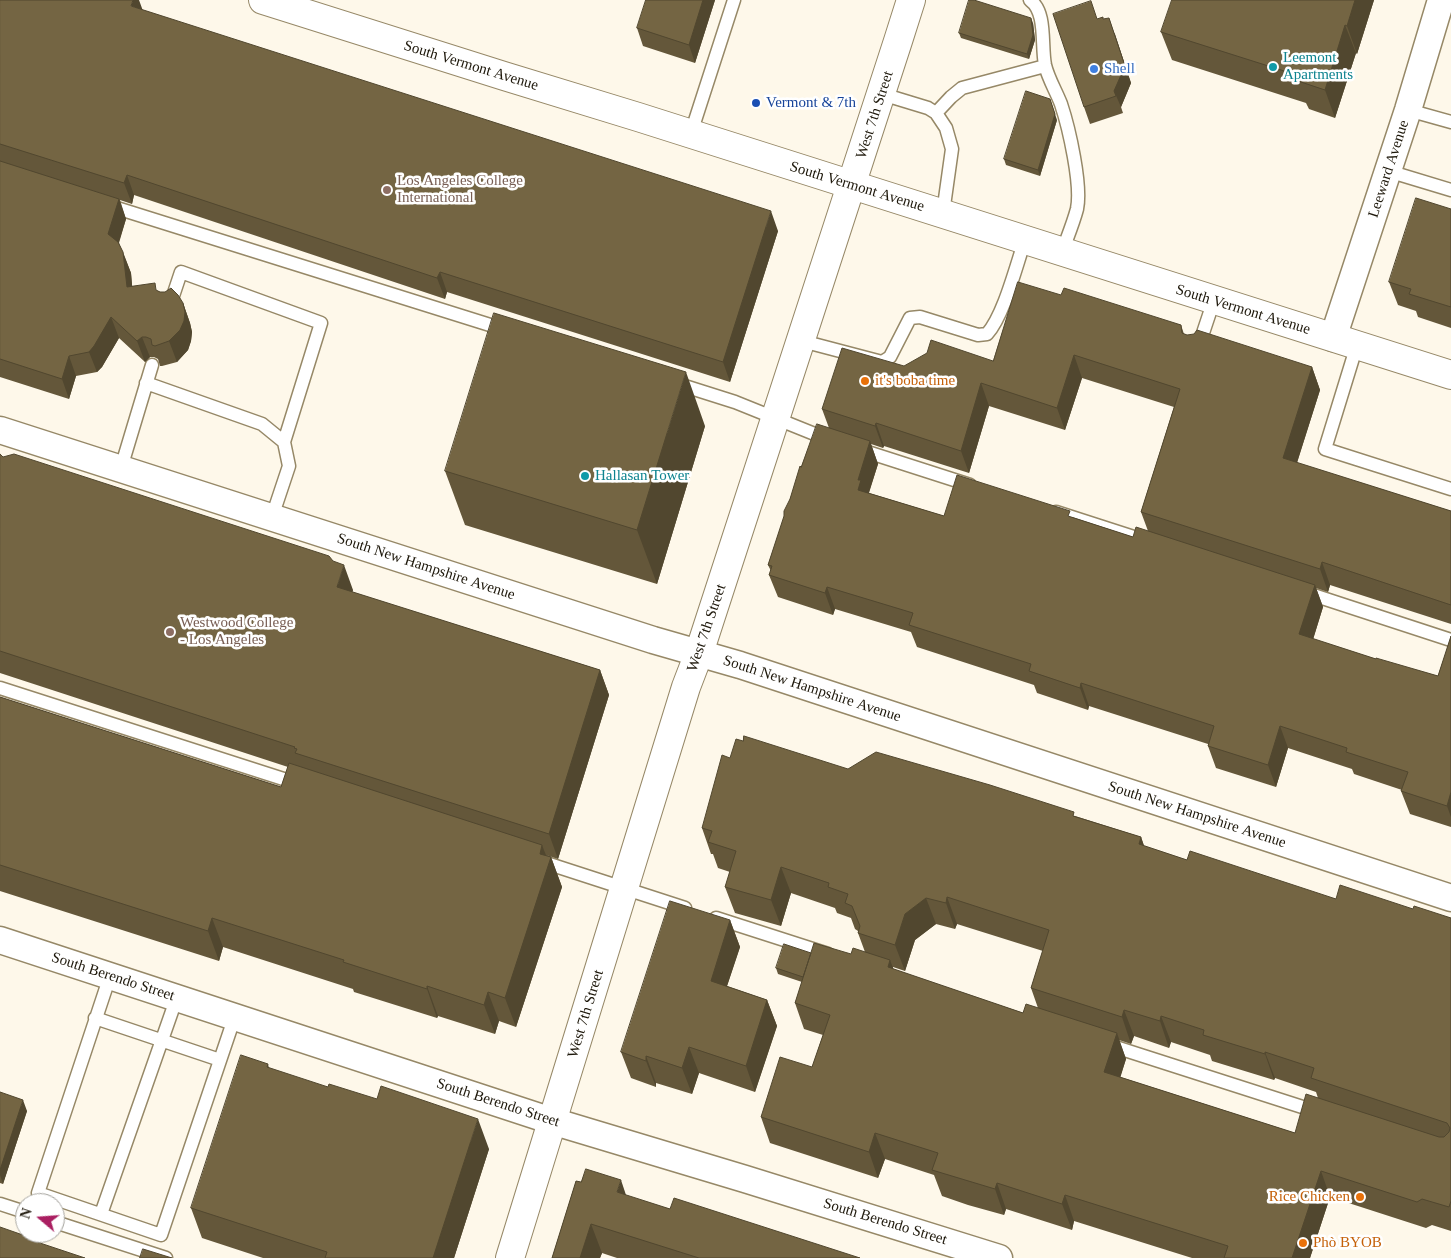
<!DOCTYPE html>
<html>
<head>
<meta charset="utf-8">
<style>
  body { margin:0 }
  #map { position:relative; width:1451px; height:1258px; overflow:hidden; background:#fef8ea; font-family:Georgia,serif }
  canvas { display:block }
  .north { position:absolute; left:15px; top:1193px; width:50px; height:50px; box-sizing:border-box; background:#fff; border:1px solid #a5a39d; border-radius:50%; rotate:288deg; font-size:14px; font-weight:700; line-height:20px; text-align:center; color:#1e180b }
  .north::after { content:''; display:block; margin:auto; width:18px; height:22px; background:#aa1f61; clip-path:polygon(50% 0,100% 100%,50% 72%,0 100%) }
</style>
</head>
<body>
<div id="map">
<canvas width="1451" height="1258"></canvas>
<div class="north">N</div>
</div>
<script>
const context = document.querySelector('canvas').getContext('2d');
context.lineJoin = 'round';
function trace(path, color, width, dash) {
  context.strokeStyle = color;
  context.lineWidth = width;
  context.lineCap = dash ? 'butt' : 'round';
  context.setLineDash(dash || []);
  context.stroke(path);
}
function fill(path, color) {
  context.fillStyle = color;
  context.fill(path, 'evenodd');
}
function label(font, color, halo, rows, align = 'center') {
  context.font = font + ' Georgia,serif';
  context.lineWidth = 5;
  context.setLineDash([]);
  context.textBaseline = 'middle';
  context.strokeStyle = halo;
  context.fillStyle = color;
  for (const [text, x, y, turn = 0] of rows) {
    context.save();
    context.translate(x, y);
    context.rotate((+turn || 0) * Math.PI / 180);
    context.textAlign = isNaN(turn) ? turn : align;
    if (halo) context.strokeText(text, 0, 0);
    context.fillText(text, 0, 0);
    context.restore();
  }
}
const service = new Path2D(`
  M1030 0C1047 12 1041 45 1045 65 1048 78 1056 91 1061 104 1069 128 1082 185 1077 209 1073 224 1067 238 1062 252
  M882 94 928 108 936 113 946 128 952 149 943 213
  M1408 110 1451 122
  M936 113 951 97 962 88 1045 66
  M691 133 734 0
  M1388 171 1451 190
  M107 205 506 330
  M170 305 181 272 321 323 284 442 289 466 272 517
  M802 341 882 362 890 357 910 318 920 317 978 335 987 334C1004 315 1016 266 1025 240
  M1357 345 1325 449 1451 489
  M1198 348 1214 300
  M146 383 262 424 284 442
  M675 383 735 402 827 439
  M858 449 970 485
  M121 468 152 365
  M1056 512 1149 542
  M1304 592 1451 640
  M0 688 299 784
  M540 861 685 908
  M716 918 828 954
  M110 976 38 1193 161 1235 235 1016
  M95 1018 220 1060
  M1106 1044 1318 1112
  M0 1204 25 1212
  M101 1214 177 997
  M55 1222 166 1258`);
const minor = new Path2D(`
  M1333 338 1408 110 1441 0
  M0 430 653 640 740 665 1451 898
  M0 940 552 1121 745 1179 999 1258`);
const tertiary = new Path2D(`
  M510 1258 686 687 699 653C770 435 842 218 911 0`);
const primary = new Path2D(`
  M263 0 504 76 638 117 1451 375`);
trace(service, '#968867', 15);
trace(minor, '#968867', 29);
trace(tertiary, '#968867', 30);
trace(primary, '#968867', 30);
trace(service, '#fff', 12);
trace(minor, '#fff', 26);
trace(tertiary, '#fff', 28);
trace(primary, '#fff', 28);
fill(new Path2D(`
  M0 0 143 10 778 231 730 382 447 292 445 299 134 195 132 204 120 200 126 219 119 243 131 273 132 286 158 291 183 303 190 323 192 332 191 341 188 350 177 362 162 366H160L158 359 154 357H150L145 362 119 338 102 367 97 372 76 376 69 399 0 377Z
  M646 0H715L695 63 643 46 637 28Z
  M1172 0H1374L1363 35 1357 54 1356 53 1335 118 1309 109 1306 103 1172 60 1161 32Z
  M1097 19H1103L1115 34 1131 83 1121 107 1123 113 1090 124 1084 107Z
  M1033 23 1035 40 1029 59 961 38 959 33Z
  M1057 120 1040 176 1006 165 1004 159Z
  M1451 209V328L1418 317 1416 311 1398 305 1389 282Z
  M1061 295 1181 325 1184 334 1187 335 1312 367 1320 390 1297 463 1451 511V624L1330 585 1328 592 1316 588 1323 607 1313 639 1376 659 1438 676 1451 636V827L1410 814 1401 791 1402 790 1354 774 1352 769 1288 748 1276 787 1216 768 1208 746V744L1089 706 1088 710 1037 693 1034 685 917 647 911 632 835 609 833 615 778 597 769 575 771 571 768 565 790 499 801 467 829 428 822 409 904 366 993 361ZM1082 378 1174 407 1141 512 1148 531 1133 537 1072 517 944 516 869 493 878 464 871 444 883 448 884 446 969 473 989 406 1065 430Z
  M705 426 657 584 465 525 445 471Z
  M0 454 3 457 353 590 352 592 600 670 609 695 558 859 546 855 551 857 562 887 516 1027 499 1021 495 1034 438 1016 437 1018 354 992 353 989 223 947 219 961 0 891V697L281 787 288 767 0 673Z
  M730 758 848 769 1075 816 1141 837 1144 846 1187 860 1336 899 1413 909 1451 918V1231L1432 1225 1426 1228 1330 1197 1310 1258H1192L1074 1221 1072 1230 1006 1209 1004 1215 968 1205 942 1196 934 1175 885 1159 878 1178 770 1143 761 1117 812 1067 823 1035 804 1029 795 1003 802 982 778 974 776 968 811 953 851 954 865 952 858 933V931L855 929 851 918 837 913 835 908 791 893 781 926 735 913 725 887 730 872 718 868 713 854H711L702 828ZM936 924 955 929 957 924 1043 951 1031 988 1038 1008 1023 1013 893 969V967L905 971 915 940ZM1134 1036 1169 1048 1171 1042 1210 1055 1212 1061 1274 1080 1275 1078 1316 1092 1318 1098 1295 1133 1120 1077 1126 1059 1119 1040 1131 1044Z
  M730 920 740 947 727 986 767 1000 777 1026 755 1092 699 1073 692 1094 656 1083V1087L631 1078 621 1052Z
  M268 1064 269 1068 489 1149 454 1258H263L202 1238 191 1208Z
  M0 1092 27 1111 3 1184 0 1183Z
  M576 1181 670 1209 860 1258H617L602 1253 600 1258H552Z`), '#64573a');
fill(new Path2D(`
  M133 0H139L143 11 131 6Z
  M703 0H715L695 63 689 45Z
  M1355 0H1374L1357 54 1347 26Z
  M1031 18 1033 23 1035 40 1029 59 1027 54Z
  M1109 18 1131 83 1121 107 1114 91Z
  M1345 25 1356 53 1335 118 1325 90Z
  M1050 99 1057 120 1040 176 1038 170Z
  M127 175 134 195 132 204 124 183Z
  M119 199 126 219 115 254 108 234Z
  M771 211 778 231 730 382 723 362Z
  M123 252 131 273 134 307 127 287Z
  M440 272 447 292 445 299 437 278Z
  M183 303 190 323 192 332 191 341 188 350 177 362 169 341Z
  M111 317 119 338 102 367 97 372 89 352Z
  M142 337 150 357 145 362 137 341Z
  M1074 355 1082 378 1065 430 1057 408Z
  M69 356 76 376 69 399 62 379Z
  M1312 367 1320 390 1291 481 1283 458Z
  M686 372 705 426 657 584 637 530Z
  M981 383 989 406 969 473 961 451Z
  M876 423 884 446 883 448 875 426Z
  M870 441 878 464 867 498 858 490V480Z
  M1322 562 1330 585 1328 592 1320 569Z
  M344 565 353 590 346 612 337 587Z
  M1315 585 1323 607 1308 656 1299 634Z
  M827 587 835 609 833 615 825 593Z
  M600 670 609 695 558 859 549 834Z
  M1081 683 1089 706 1088 710 1080 688Z
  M1280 726 1288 748 1276 787 1268 765Z
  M1451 792V817L1447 806Z
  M1141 837 1150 863 1139 844Z
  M542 845 549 863 551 857 562 887 516 1027 505 998Z
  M781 867 791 893 781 926 771 900Z
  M947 897 957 924 955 929 946 903Z
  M926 898 936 924 915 940 905 971 895 945 905 914Z
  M212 918 223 947 219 961 208 931Z
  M730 920 740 947 720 1007 711 981Z
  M890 960 900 986 888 967Z
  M427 986 438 1016 437 1018 427 989Z
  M488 992 499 1021 495 1034 484 1005Z
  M767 1000 777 1026 755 1092 746 1066Z
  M1124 1010 1134 1036 1131 1044 1122 1017Z
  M1161 1016 1171 1042 1169 1048 1160 1021Z
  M1117 1033 1126 1059 1114 1098 1104 1072Z
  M689 1047 699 1073 692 1094 682 1068Z
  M1265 1052 1275 1078 1274 1080 1265 1054Z
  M646 1056 656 1083V1087L646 1061Z
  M23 1100 27 1111 3 1184 0 1175V1170Z
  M478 1119 489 1149 454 1258H433Z
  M875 1133 885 1159 878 1178 869 1152Z
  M1321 1171 1330 1197 1310 1258H1292Z
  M621 1180 631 1210 617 1192Z
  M997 1183 1006 1209 1004 1215 995 1189Z
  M1065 1195 1074 1221 1072 1230 1062 1204Z
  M591 1224 602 1253 600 1258H580Z`), '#51472f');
const building = new Path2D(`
  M0 0H133L131 6 771 211 723 362 440 272 437 278 127 175 124 183 0 144Z
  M646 0H703L689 45 637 28Z
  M969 0H974L1031 18 1033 35 1027 54 959 33Z
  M1172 0H1355L1347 26 1345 25 1325 90 1298 81 1300 76 1161 32Z
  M1091 1 1097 19 1103 17V19L1109 18 1125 66 1114 91 1116 96 1084 107 1053 14Z
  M1026 91 1050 99 1055 114 1038 170 1004 159Z
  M0 161 119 199 108 234 118 242 123 252 127 287 155 283 156 290 160 292H165L171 288 178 295 183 303 185 312 184 321 180 330 169 341 155 346 152 345 151 339 146 337H142L137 341 111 317 94 346 89 352 69 356 62 379 0 359Z
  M1416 198 1451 209V307L1409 294 1411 289 1389 282Z
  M1018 282 1061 295 1064 288 1181 325 1182 333 1187 335 1194 334 1197 330 1312 367 1283 458 1451 511V605L1322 562 1320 569 1141 512 1180 389 1074 355 1057 408 981 383 961 451 876 423 875 426 822 409 842 348 904 366 927 353 931 340 993 361Z
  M494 313 686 372 637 530 445 471Z
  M817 424 870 441 858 480H861L858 490 944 516 957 475 1070 511 1068 516 1133 537 1136 527 1315 585 1299 634 1376 659V658L1438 676 1451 636V792L1447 806 1401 791 1408 772 1346 752 1347 748 1280 726 1268 765 1208 746 1214 726 1081 683 1080 688 1029 671 1031 664 909 625 913 613 827 587 825 593 769 575 772 566 768 565 784 516V511L790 499 800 466 801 467Z
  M0 454 3 457 14 454 329 556 333 561 344 565 337 587 600 670 549 834 295 753 297 749 294 748 295 747 0 651Z
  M0 697 281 787 289 763 542 845 540 854 551 857 505 998 488 992 484 1005 427 986V989L343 962 344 960 212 918 208 931 0 865Z
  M744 736 848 769 876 752 990 785 1074 812 1073 816 1141 837 1139 844 1187 860 1190 851 1336 899 1340 885 1413 909 1414 906 1451 918V1201L1449 1207 1422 1199 1417 1202 1321 1171 1292 1258H1224L1228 1246 1065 1195 1062 1204 997 1183 995 1189 932 1170 938 1153 875 1133 869 1152 761 1117 780 1057 812 1067 830 1015 795 1003 814 943 851 954 853 948 890 960 888 967 1023 1013 1026 1004 1117 1033 1104 1072 1295 1133 1306 1094 1439 1137H1444L1449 1132 1450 1128 1447 1123 1311 1078 1314 1068 1265 1052V1054L1203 1035 1204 1030 1161 1016 1160 1021 1124 1010 1122 1017 1031 988 1049 930 947 897 946 903 926 898 905 914 895 945 858 933 860 926 852 906 845 903 848 894 828 887 829 883 781 867 771 900 725 887 736 851 708 842 712 831 702 828 722 755 730 758 736 739 743 741Z
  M670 901 730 920 711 981 767 1000 746 1066 689 1047 682 1068 646 1056V1061L621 1052Z
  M784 944 811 953 803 977 776 968Z
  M241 1055 268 1064 267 1067 328 1087 329 1084 377 1099 381 1086 478 1119 433 1258H325L327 1252 191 1208Z
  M0 1092 23 1100 0 1170Z
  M586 1169 621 1180 617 1192 670 1209 674 1198 860 1258H699L591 1224 580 1258H552L576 1181 581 1182Z
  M0 1227 40 1241V1243L85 1258H0Z
  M143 1249 172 1258H140Z`);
fill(building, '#746543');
trace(building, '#51472f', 1);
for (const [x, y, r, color] of [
  [1273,67,5,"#0f9aa8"],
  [1094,69,5,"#3f7fe0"],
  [756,103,5,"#1a4fb4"],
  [387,190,5,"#8d6e63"],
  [865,381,5,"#e8710a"],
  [585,476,5,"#0f9aa8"],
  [170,632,5,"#8d6e63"],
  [1360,1197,5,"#e8710a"],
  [1303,1243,5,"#e8710a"]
]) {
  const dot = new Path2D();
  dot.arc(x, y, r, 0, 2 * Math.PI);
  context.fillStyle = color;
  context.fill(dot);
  trace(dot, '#fff', 2);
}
label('15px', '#0d838f', '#fff', [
  ["Leemont",1283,58],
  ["Apartments",1283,75],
  ["Hallasan Tower",595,476]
], 'left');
label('15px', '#1e180b', '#fff', [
  ["South Vermont Avenue",471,66,17],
  ["West 7th Street",875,115,-72],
  ["Leeward Avenue",1389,169,-72],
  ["South Vermont Avenue",857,187,17],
  ["South Vermont Avenue",1243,310,17],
  ["South New Hampshire Avenue",426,567,18],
  ["West 7th Street",707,628,-71],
  ["South New Hampshire Avenue",812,689,18],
  ["South New Hampshire Avenue",1197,815,18],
  ["South Berendo Street",113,977,18],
  ["West 7th Street",586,1014,-73],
  ["South Berendo Street",498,1103,18],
  ["South Berendo Street",885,1222,17]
]);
label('15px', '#366cbe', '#fff', [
  ["Shell",1104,69]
], 'left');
label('15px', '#164399', '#fff', [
  ["Vermont & 7th",766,103]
], 'left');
label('15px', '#785e54', '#fff', [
  ["Los Angeles College",397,181],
  ["International",397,198],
  ["Westwood College",180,623],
  ["- Los Angeles",180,640]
], 'left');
label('15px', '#c56008', '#fff', [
  ["it's boba time",875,381],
  ["Rice Chicken",1350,1197,"right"],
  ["Phò BYOB",1313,1243]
], 'left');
</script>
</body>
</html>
